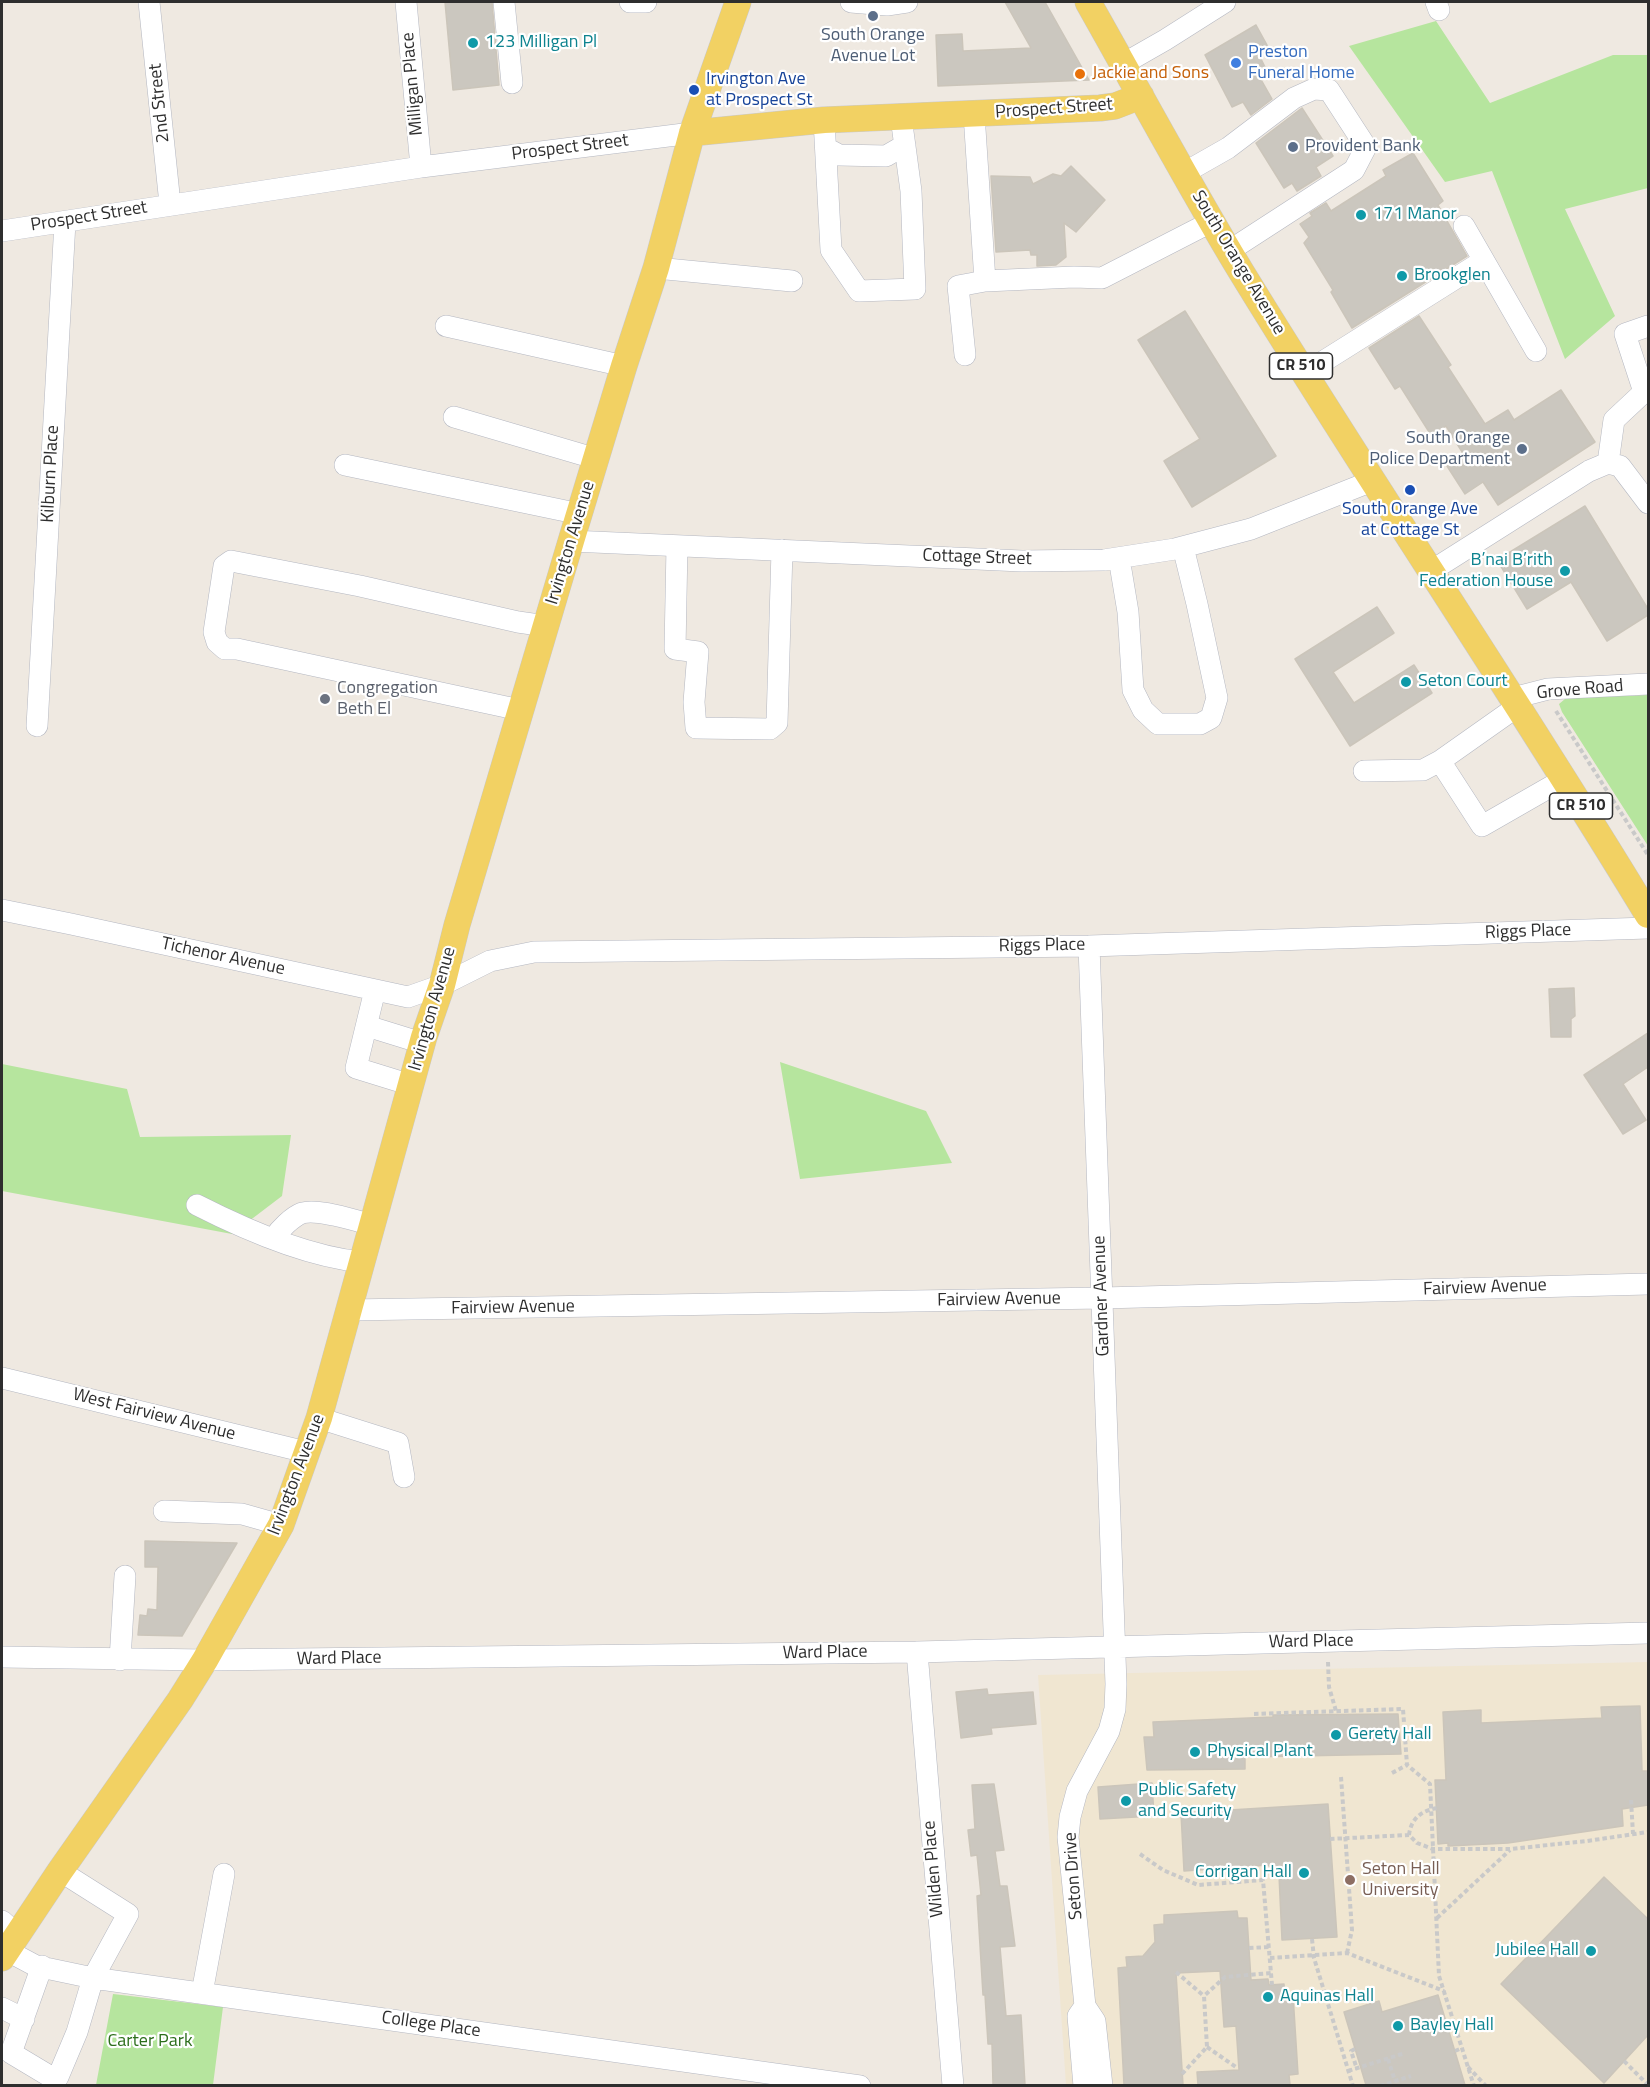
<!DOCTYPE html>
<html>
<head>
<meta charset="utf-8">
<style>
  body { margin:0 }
  #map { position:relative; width:1650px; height:2087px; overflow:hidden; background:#efe9e1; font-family:"Titillium Web",sans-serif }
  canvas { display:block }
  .frame { position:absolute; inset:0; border:3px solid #2e2e2e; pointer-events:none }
</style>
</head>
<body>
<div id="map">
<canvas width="1650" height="2087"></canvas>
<div class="frame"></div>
</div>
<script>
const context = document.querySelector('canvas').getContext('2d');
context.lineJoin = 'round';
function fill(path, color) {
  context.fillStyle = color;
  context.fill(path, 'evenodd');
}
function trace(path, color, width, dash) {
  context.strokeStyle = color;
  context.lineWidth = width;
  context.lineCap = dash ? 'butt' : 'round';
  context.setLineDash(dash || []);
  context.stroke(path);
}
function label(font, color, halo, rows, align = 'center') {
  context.font = font + ' "Titillium Web",sans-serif';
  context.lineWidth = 4.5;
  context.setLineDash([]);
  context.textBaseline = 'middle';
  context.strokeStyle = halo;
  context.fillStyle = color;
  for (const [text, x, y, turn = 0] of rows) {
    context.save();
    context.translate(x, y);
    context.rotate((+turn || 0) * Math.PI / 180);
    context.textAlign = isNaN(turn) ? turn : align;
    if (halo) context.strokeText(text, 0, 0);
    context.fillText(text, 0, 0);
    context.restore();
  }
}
fill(new Path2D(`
  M1648 1662V2085H1066L1038 1675Z`), '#f0e6d1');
fill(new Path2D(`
  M1436 21 1490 103 1613 55H1648V188L1565 209 1615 316 1565 359 1492 171 1445 182 1349 46Z
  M1648 695V846L1562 712 1559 704 1565 699 1571 698Z
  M780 1062 926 1111 952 1163 800 1179Z
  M2 1064 127 1089 140 1137 291 1135 282 1196 232 1234 2 1191Z
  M113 1994 223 2007 213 2085H96Z`), '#b6e59e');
const building = new Path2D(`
  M445 2H492L499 85 453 90Z
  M1005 2H1045L1089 80 938 86 936 35 962 34 963 51 1031 48Z
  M1256 25 1267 45V50L1259 55 1267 71 1259 76 1272 99 1251 115 1243 102 1232 107 1205 55Z
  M1302 108 1333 156 1316 167 1321 176 1297 191 1292 183 1284 188 1256 143Z
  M1413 153 1443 201 1438 205 1467 256 1352 328 1331 292 1333 290 1304 243 1309 237 1300 224 1312 216 1310 213 1326 203 1331 211 1386 176 1383 170Z
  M1071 166 1105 200 1076 232 1064 223 1066 257 1056 265 1037 266V255H1031L1030 250 996 252 991 176 1030 177 1033 184 1053 174 1061 176Z
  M1185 311 1276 456 1192 507 1164 461 1200 439 1138 340Z
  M1419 316 1451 365 1448 367 1485 424 1508 410 1514 420 1561 390 1595 442 1498 505 1483 482 1465 494 1447 466 1464 455 1446 426 1431 435 1400 386 1395 389 1369 348Z
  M1585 506 1648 609V615L1607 641 1571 582 1527 609 1497 560Z
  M1377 607 1394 633 1333 672 1354 703 1414 665 1432 693 1350 746 1295 659Z
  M1574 988 1575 1016 1571 1019V1037H1551L1549 989Z
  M1648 1033V1067L1623 1084 1646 1120 1623 1134 1584 1075Z
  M145 1541 237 1543 182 1636 138 1635 140 1615 147 1616 148 1609 157 1610 158 1567H145Z
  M987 1689 988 1695 1033 1692 1036 1724 991 1728 992 1734 961 1738 956 1692Z
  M1640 1706 1642 1771H1648V1805L1622 1809 1623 1826 1508 1843 1448 1846V1843L1438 1844 1435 1780H1446L1443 1712 1481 1710V1723L1602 1718 1601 1707Z
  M1398 1714 1401 1754 1245 1757V1769L1147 1770 1144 1737H1154L1153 1722 1273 1717V1715Z
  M1152 1783 1154 1816 1100 1819 1098 1787Z
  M994 1784 1004 1850 995 1851 1000 1886H1007L1015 1946 1000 1947 1006 2016 1021 2015 1025 2085H993L992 2044H988L985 1995H983L977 1896 981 1895 977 1855 971 1856 968 1830 975 1829 972 1785Z
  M1328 1804 1337 1937 1282 1940 1279 1875 1268 1865 1184 1871 1181 1813Z
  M1604 1877 1648 1919V2035L1604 2083 1501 1984Z
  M1237 1911 1238 1918H1247L1251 1980 1268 1979 1269 1985 1284 1984 1285 1996 1293 1995 1298 2074 1289 2075 1290 2085H1198L1197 2072 1239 2070 1236 2026 1224 2027 1220 1971 1176 1973 1183 2085H1124L1118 1968 1127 1967 1126 1957 1143 1956 1155 1942 1154 1925 1164 1924V1915Z
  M1438 1995 1465 2085H1366L1344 2012 1379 2001 1382 2012Z`);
fill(building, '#cbc7bf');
trace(building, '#cbc5ba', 1.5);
const minor = new Path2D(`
  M149 2 170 204
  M406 2 421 167
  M504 2 512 83
  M630 2H646
  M851 2 887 5 907 2
  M1436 2 1439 10
  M1123 64 1165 40 1225 2
  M974 114 985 281 1074 277 1102 278 1211 222
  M824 120 831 250 859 291 915 289 911 191 901 117
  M826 148 839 155 886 156 905 145
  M1184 173 1228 148 1294 98 1314 89 1329 90 1366 147 1354 170 1229 251
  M1464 226 1536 351
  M2 231 421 167 692 133
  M656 268 792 281
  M446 326 624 366
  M965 355 958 286 985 281
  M1305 373 1483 261
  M1644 392 1625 334 1648 326
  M454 417 597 459
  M1608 463 1614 420 1644 392 1648 390
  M345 465 580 514
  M571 541 1022 561 1104 560 1175 549 1251 529 1372 481
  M677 546 675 649 698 652 694 702 696 728 770 729 777 723 782 550
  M1119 558 1128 612 1133 690 1143 710 1158 724H1200L1211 718 1217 698 1197 604 1183 547
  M1431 571 1589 471 1608 463 1620 466 1648 503
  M1513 698 1548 689 1648 684
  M1518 706 1440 761 1482 826 1564 779
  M520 710 237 649H225L217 642 214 632 224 566 231 561 360 586 518 622 546 626
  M37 726 65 222
  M1364 771 1423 770 1440 761
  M2 910 71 924 408 997 442 985 490 961 534 952 1089 946 1648 928
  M1089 946 1116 1684 1115 1709 1109 1731 1077 1791 1070 1817 1068 1837 1085 2006 1095 2021 1102 2086
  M375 990 356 1068 411 1085
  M367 1026 422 1043
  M197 1205C246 1230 306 1256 361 1262
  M274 1238C280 1229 292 1217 302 1213 319 1208 355 1221 373 1225
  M349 1310 1102 1298 1648 1284
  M2 1378 306 1452
  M319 1418 398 1443 404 1477
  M164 1511 242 1514 281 1525
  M917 1652 953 2086
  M2 1657 205 1660 917 1652 1648 1633
  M120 1660 125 1576
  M2 1921 17 1934
  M6 1950 36 1966 93 1978 860 2086
  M42 1966 11 2053 51 2077H58L77 2032 93 1978 128 1914 60 1871
  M202 1993 224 1874
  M2 2008 24 2019
  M1084 2086 1078 2016 1085 2006`);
const major = new Path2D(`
  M1088 2C1139 92 1188 184 1242 273 1374 489 1517 698 1648 915
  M692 133 824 120 1100 108 1115 106 1141 96
  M2 1958 60 1871 180 1700 205 1660 281 1525 319 1418 424 1037 442 985 457 925 571 541 624 366 656 268 692 133 738 2`);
trace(minor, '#b4b7c1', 22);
trace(major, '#c9c9c9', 27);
trace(new Path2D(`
  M1556 711 1648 855
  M1328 1662 1329 1687 1336 1711
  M1254 1714 1403 1709 1407 1765 1430 1784 1439 1976 1474 2086
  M1392 1773 1407 1765
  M1341 1777 1352 1930 1347 1953
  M1631 1800 1633 1834
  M1409 1835C1411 1818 1423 1809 1440 1808
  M1330 1839 1409 1835 1417 1843 1433 1849H1510L1587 1841 1648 1832
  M1140 1854 1163 1870 1198 1885 1263 1880 1272 1985
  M1437 1918 1510 1850
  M1312 1939 1314 1958 1353 2086
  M1249 1948 1269 1947
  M1270 1958 1347 1953 1444 1991
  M1176 1972 1204 1996
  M1207 2047 1236 2067
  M1355 2049 1351 2051 1357 2069
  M1455 2051 1462 2048
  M1388 2059 1395 2081
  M1624 2061 1648 2085
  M1468 2067 1486 2086
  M1348 2071 1405 2053
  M1182 2074 1207 2047 1204 1996 1225 1977 1271 1973
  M1380 2086 1411 2076`), '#c9c9c9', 4, [4.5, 3]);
trace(minor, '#fff', 21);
trace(major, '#f2d163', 26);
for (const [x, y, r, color] of [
  [873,16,6,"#5c6f8a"],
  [473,43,6,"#0f9aa8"],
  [1236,63,6,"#3f7fe0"],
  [1080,74,6,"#e8710a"],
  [694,90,6,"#1a4fb4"],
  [1293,147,6,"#5c6f8a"],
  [1361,215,6,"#0f9aa8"],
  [1402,276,6,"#0f9aa8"],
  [1522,449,6,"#5c6f8a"],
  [1410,490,6,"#1a4fb4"],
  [1565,571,6,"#0f9aa8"],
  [1406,682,6,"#0f9aa8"],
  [325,699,6,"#6b7280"],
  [1336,1735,6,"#0f9aa8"],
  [1195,1752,6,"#0f9aa8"],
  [1126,1801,6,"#0f9aa8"],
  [1304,1873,6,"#0f9aa8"],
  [1350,1880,6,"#8d6e63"],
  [1591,1951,6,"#0f9aa8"],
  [1268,1997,6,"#0f9aa8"],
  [1398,2026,6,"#0f9aa8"]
]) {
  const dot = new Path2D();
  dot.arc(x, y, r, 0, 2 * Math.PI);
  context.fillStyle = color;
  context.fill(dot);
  trace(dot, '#fff', 2);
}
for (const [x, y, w] of [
  [1301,366,63],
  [1581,806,63]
]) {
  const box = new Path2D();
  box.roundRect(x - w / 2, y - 13, w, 26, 4.5);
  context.fillStyle = '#fff';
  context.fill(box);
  trace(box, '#2e2e2e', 1.5);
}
label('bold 16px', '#2e2e2e', null, [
  ["CR 510",1301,366],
  ["CR 510",1581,806]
]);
label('18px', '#4e5e75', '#fff', [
  ["South Orange",873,36],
  ["Avenue Lot",873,57],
  ["Provident Bank",1305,147,"left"],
  ["South Orange",1510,439,"right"],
  ["Police Department",1510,460,"right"]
]);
label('18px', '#0d838f', '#fff', [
  ["123 Milligan Pl",485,43],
  ["171 Manor",1373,215],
  ["Brookglen",1414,276],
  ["B’nai B’rith",1553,561,"right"],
  ["Federation House",1553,582,"right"],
  ["Seton Court",1418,682],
  ["Gerety Hall",1348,1735],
  ["Physical Plant",1207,1752],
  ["Public Safety",1138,1791],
  ["and Security",1138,1812],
  ["Corrigan Hall",1292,1873,"right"],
  ["Jubilee Hall",1579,1951,"right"],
  ["Aquinas Hall",1280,1997],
  ["Bayley Hall",1410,2026]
], 'left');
label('18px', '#366cbe', '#fff', [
  ["Preston",1248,53],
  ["Funeral Home",1248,74]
], 'left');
label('18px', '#c56008', '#fff', [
  ["Jackie and Sons",1092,74]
], 'left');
label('18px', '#164399', '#fff', [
  ["Irvington Ave",706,80],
  ["at Prospect St",706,101],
  ["South Orange Ave",1410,510,"center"],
  ["at Cottage St",1410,531,"center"]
], 'left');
label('18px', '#2e2e2e', '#fff', [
  ["Milligan Place",413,84,-95],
  ["2nd Street",160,103,-96],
  ["Prospect Street",1054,109,-4],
  ["Prospect Street",570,148,-7],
  ["Prospect Street",89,217,-9],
  ["South Orange Avenue",1238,263,59],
  ["Kilburn Place",51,474,-87],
  ["Irvington Avenue",571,543,-73],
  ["Cottage Street",977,558,2],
  ["Grove Road",1580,690,-5],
  ["Riggs Place",1528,932,-2],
  ["Riggs Place",1042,946,-1],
  ["Tichenor Avenue",223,957,12],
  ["Irvington Avenue",433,1009,-74],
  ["Fairview Avenue",1485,1288,-2],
  ["Gardner Avenue",1102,1296,-92],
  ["Fairview Avenue",999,1300,-1],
  ["Fairview Avenue",513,1308,-1],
  ["West Fairview Avenue",154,1415,14],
  ["Irvington Avenue",297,1475,-69],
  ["Ward Place",1311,1642,-1],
  ["Ward Place",825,1653,-1],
  ["Ward Place",339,1659,-1],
  ["Wilden Place",934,1869,-95],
  ["Seton Drive",1074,1876,-94],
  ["College Place",431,2025,8]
]);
label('18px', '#5b616d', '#fff', [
  ["Congregation",337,689],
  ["Beth El",337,710]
], 'left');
label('18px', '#785e54', '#fff', [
  ["Seton Hall",1362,1870],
  ["University",1362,1891]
], 'left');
label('18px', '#2c6e1b', '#fff', [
  ["Carter Park",150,2042]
]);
</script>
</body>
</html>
